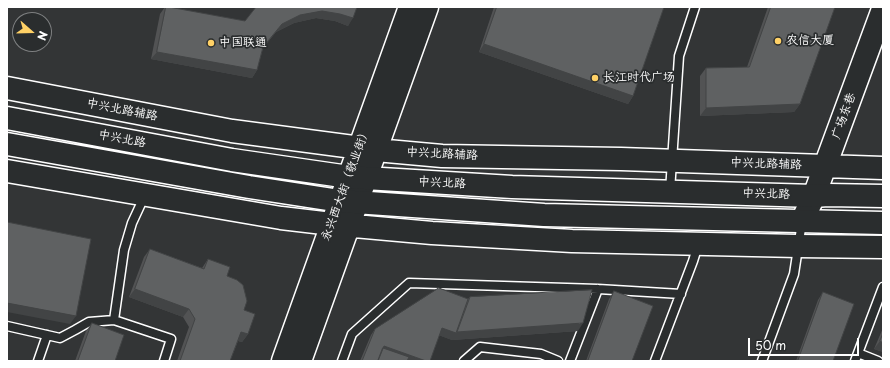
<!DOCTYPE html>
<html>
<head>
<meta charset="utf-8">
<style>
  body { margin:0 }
  #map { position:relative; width:890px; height:368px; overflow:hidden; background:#333536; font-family:"Playpen Sans",sans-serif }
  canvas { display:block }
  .frame { position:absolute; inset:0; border:8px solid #fff; pointer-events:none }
  .north { position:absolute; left:12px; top:12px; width:40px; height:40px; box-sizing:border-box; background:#2a2d2e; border:1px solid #7f8182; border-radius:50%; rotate:110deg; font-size:11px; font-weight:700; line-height:16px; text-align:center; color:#fff }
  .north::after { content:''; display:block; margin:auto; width:14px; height:18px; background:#ffd166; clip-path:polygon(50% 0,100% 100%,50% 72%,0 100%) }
  .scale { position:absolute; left:748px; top:338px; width:111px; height:18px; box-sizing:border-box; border:2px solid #fff; border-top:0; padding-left:5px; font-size:12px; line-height:14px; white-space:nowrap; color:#fff; -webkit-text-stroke:3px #2a2d2e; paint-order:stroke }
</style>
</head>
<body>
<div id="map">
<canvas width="890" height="368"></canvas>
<div class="frame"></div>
<div class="north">N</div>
<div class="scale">50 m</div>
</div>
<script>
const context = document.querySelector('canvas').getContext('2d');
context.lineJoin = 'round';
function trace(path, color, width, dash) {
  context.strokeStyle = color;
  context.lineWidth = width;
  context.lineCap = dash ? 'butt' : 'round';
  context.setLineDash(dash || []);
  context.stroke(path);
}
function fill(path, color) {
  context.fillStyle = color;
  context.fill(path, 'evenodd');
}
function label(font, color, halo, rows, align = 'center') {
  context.font = font + ' "Playpen Sans","LXGW WenKai TC",sans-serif';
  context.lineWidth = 3.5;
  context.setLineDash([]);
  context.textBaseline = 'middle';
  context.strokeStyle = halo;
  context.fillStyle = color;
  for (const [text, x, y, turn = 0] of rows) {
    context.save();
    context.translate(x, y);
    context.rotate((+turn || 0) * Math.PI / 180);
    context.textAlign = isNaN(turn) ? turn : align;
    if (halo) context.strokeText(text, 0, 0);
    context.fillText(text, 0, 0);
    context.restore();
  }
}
const lane = new Path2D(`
  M670 191 679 56 695 7
  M114 320 124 250 132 223 145 195
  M7 326 60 338 75 330 89 322 114 320 171 339 164 361
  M858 353 878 361
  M38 361 47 335
  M342 361 352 334 409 283 598 289 681 294
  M464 361 480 347 541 354 558 361
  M570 361 598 289
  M655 361 693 261 698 245
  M762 361 794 274 802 222
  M855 361 883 287`);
const secondary = new Path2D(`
  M7 88 232 131 376 150 442 156 621 159 883 168
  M7 171 281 218 332 224 432 233 572 241 798 246 883 247
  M802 221 814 196 883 9
  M283 361 410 7
  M300 361 427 7`);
const primary = new Path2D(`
  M7 118 232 160 349 177 512 187 814 196 828 195 883 196
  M7 144 249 187 340 201 544 215 883 223`);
trace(lane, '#fff', 11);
trace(secondary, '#fff', 25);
trace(primary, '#fff', 25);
trace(lane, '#2a2d2e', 8);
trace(secondary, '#2a2d2e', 22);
trace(primary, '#2a2d2e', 22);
fill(new Path2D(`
  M165 7 245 21 357 7 348 26 335 21 316 18 294 23 276 32 263 48 257 70 252 78 151 59 160 14Z
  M494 7H664L633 96 628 104 479 52Z
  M768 7H835L800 104 794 112 700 116V76L706 68 747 67Z
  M150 249 202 268 208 259 227 276 244 310 248 334 242 342 238 341 230 361H177L189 327 183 317 129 297 144 257Z
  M614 291 632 361H586L609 299Z
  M823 292 833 361H796L818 300Z
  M470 297 578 331 452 340 439 335 430 361H360L371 335 375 329 468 299Z
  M92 323 115 361H75L86 331Z
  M883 328V352L874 349Z`), '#525354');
fill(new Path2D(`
  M322 11 340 14 353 18 348 26 335 21 316 18 294 23 276 32 258 55 282 24 300 15Z
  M484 44 633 96 628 104 479 52Z
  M157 52 257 70 252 78 151 59Z
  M800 104 794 112 700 116 706 108Z
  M135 289 189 309 183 317 129 297Z
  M7 303 76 316 70 324 7 312Z
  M583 323 578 331 452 340 438 335 442 328 456 333 457 332Z
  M241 332 248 334 242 342 235 340Z
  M880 341 883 343V352L874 349Z
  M384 346 426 361H404L381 353Z`), '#424445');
const building = new Path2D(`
  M166 7H169L245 21 256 7H357L353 18 340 14 322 11 300 15 282 24 263 47 257 70 157 52Z
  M497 7H664L633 96 484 44Z
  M771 7H835L800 104 706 108V68L749 67Z
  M7 222 91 239 76 316 7 303Z
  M150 249 204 269 208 259 230 267 227 276 237 280 243 285 247 301 244 310 255 314 248 334 241 332 230 361H180L195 319 189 309 135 289Z
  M439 288 468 299 456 333 442 328 430 361H426L384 346 378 361H362L375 329Z
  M592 290 583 323 457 332 470 297Z
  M614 291 653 306 632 361H588Z
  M823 292 854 304 833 361H798Z
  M92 323 124 335 115 361H78Z
  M883 334V343L880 341Z
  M383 348 409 357 407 361H378Z`);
fill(building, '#5f6162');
trace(building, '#424445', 1);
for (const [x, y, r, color] of [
  [778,41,4,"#ffd166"],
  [211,43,4,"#ffd166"],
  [595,78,4,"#ffd166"]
]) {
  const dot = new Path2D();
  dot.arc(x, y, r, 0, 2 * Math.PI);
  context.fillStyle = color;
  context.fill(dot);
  trace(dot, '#2a2d2e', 1.5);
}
label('12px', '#fff', '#2a2d2e', [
  ["农信大厦",786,41],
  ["中国联通",219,43],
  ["长江时代广场",603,78]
], 'left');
label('12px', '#fff', '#2a2d2e', [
  ["中兴北路辅路",122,110,11],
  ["广场东巷",844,116,-70],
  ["中兴北路",122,139,11],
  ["中兴北路辅路",442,154,3],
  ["中兴北路辅路",766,164,2],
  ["中兴北路",442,183,3],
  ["永兴西大街（敬业街）",346,184,-70],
  ["中兴北路",766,194,2]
]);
</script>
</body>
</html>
